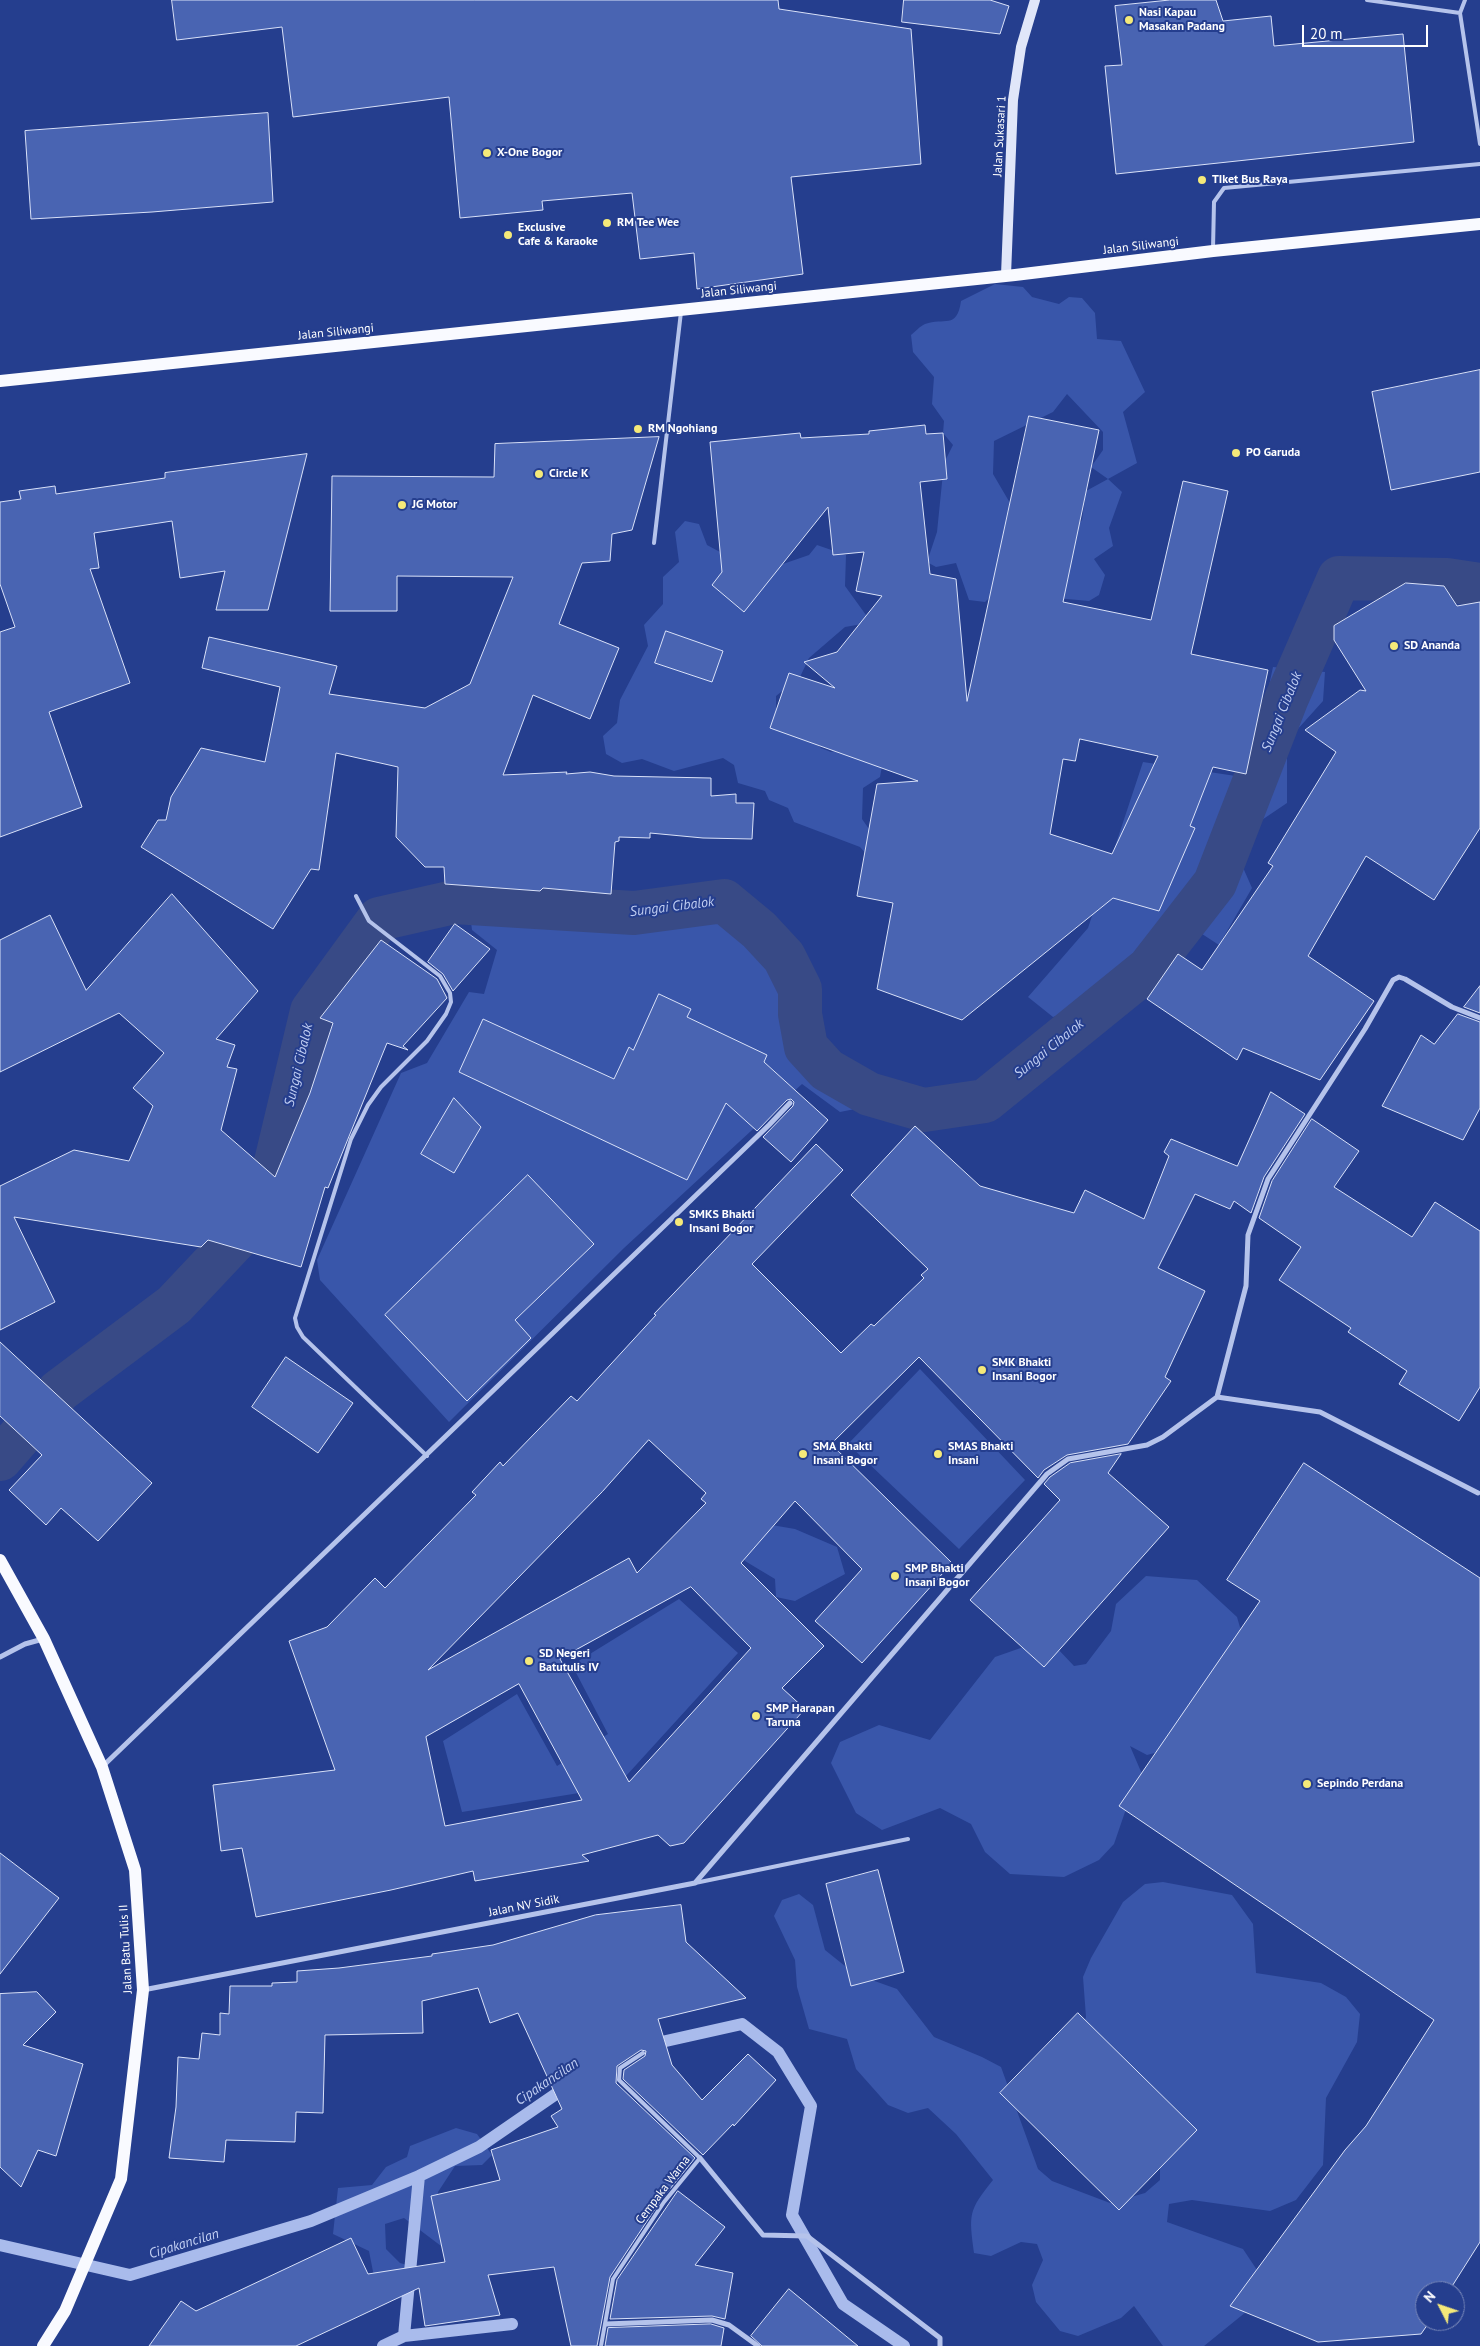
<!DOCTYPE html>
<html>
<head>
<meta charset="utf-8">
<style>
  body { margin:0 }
  #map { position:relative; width:1480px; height:2346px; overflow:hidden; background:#253e8e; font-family:"PT Sans",sans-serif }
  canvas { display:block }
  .north { position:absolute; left:1415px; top:2281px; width:50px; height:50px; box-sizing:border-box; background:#253e8e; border:1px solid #7c8bbb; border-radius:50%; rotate:311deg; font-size:14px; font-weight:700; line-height:20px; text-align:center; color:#fff }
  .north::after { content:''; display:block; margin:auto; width:18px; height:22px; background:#f5e979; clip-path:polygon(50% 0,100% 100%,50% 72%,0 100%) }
  .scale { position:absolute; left:1302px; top:25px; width:126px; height:22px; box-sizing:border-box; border:2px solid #fff; border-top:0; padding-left:6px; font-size:15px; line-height:18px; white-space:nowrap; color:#fff; -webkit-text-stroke:4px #253e8e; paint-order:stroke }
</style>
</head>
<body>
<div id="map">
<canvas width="1480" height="2346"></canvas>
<div class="north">N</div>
<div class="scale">20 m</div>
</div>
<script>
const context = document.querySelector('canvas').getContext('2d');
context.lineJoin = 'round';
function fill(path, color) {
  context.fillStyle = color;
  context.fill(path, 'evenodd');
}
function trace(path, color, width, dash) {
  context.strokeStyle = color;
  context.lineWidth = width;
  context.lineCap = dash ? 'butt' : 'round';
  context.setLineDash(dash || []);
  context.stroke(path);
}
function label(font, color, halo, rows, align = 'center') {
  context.font = font + ' "PT Sans",sans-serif';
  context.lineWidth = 4;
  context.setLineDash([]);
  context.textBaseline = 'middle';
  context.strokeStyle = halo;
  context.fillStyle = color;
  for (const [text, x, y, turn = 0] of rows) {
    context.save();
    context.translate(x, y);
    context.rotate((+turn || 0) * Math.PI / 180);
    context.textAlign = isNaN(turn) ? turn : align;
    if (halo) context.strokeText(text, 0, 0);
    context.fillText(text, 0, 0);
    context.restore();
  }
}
fill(new Path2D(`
  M995 284 1023 287 1032 297 1059 304 1069 297 1082 298 1095 313 1097 339 1121 341 1145 392 1123 412 1137 463 1108 479 1122 492 1109 528 1113 546 1094 559 1105 575 1099 595 1089 601 1056 598 1060 546 1082 520 1086 491 1108 479 1091 467 1103 450V432L1067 394 1053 412 994 441 993 474 1010 503 1002 542 1017 559V571L985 602 969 600 956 563 936 567 927 562 937 532 944 463 953 445 943 433 944 421 932 404 934 377 913 352 911 335C915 332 920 326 925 324 944 317 957 330 961 301Z
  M685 521 699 524 707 545 720 552 780 565 809 555 817 545 846 555 845 586 866 615 885 620 845 627 809 658 800 677 776 696V710L782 723 797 726 821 748 831 752 850 747 882 766 880 777 863 788 862 819 869 829 882 872 860 847 794 822 788 808 769 800 765 791 738 783 734 765 723 758 674 771 642 759 622 763 606 754 603 736 617 723 620 700 648 646 644 625 663 604V577L679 562 675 532Z
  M1273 667 1325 672 1323 701 1296 731 1287 756V803L1250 828 1253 844 1241 863 1252 888 1219 945 1199 932 1175 951 1144 953 1132 967 1147 980 1151 992 1053 1017 1028 997 1088 928 1143 762 1249 778Z
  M468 898 610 927 614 925 634 933 691 906 740 916 763 961 794 969 807 993 802 1048 816 1080 824 1090 865 1107 840 1112 802 1084 624 1248 449 1422 320 1280 317 1260 401 1073 427 1063 469 992 484 994 497 950 472 930Z
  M920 1369 1025 1480 959 1549 848 1444Z
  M760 1523 795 1529 837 1547 845 1574 795 1601 776 1597 775 1579 745 1561 740 1542Z
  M1146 1576 1197 1580 1237 1617 1244 1641 1158 1752 1147 1755 1130 1746 1145 1781 1125 1812 1114 1844 1099 1860 1064 1877 1010 1874 985 1852 971 1824 940 1808 882 1830 856 1813 831 1763 840 1742 879 1725 930 1740 995 1657 1032 1644 1056 1647 1074 1666 1086 1664 1111 1631 1116 1604Z
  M679 1599 738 1653 616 1787 462 1812 443 1741 517 1694 557 1766 608 1734 572 1665Z
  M1163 1882 1232 1895 1253 1924 1256 1973 1321 1983 1346 1997 1360 2014 1357 2042 1326 2098 1323 2165 1296 2200 1270 2211 1192 2200 1169 2204 1167 2222 1243 2249 1263 2279 1262 2299 1204 2346H1163L1134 2306 1121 2318 1078 2336 1060 2331 1036 2302 1032 2285 1043 2260 1037 2244 1021 2242 991 2256 974 2253C969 2214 968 2211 993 2180L956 2134 928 2108 908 2113 888 2105 856 2069 847 2039 809 2029 797 1987 795 1960 774 1916 782 1900 799 1894 813 1905 825 1950 855 1974 897 1989 934 2037 982 2057 1001 2067 1038 2169 1052 2181 1110 2203 1145 2193 1160 2180V2164L1076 2048 1086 2017 1083 1977 1091 1958 1123 1902 1145 1884Z
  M456 2128 477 2134 492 2155 482 2165 455 2166 438 2192 437 2221 445 2249 404 2218 385 2224 386 2249 400 2263 418 2268 422 2278 412 2295 393 2300 376 2287 369 2251 333 2234 338 2188 372 2185 386 2167 407 2157 410 2146Z`), '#3956aa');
trace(new Path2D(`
  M648 2045 742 2024 778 2052 811 2106 792 2215 843 2304 904 2346
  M0 2245 130 2275 311 2221 419 2176 479 2147 569 2085
  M404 2336 419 2176
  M383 2346 404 2336 512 2324`), '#a9bbec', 12);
trace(new Path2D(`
  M0 1459 59 1391 174 1305 255 1219 276 1162 312 1011 379 919 454 902 634 913 724 901 759 930 784 957 800 989V1014L806 1047 827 1070 869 1094 924 1110 985 1101 1149 968 1215 883 1286 700 1339 578 1447 580 1480 585`), '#384a86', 44);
const building = new Path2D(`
  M172 0H778L779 9 911 29 921 164 791 177 803 274 697 289 694 253 640 259 632 193 542 201 543 210 460 218 449 97 293 117 282 27 177 40Z
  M904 0H990L1009 6 1000 34 902 22Z
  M1170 0H1216L1223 21 1271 16 1274 46 1403 34 1414 142 1116 174 1105 66 1122 65 1115 6Z
  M268 113 273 202 152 212 31 219 25 131Z
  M1480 370V472L1391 490 1372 392Z
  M1029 416 1099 430 1063 602 1151 620 1183 481 1228 491 1191 654 1268 670 1246 774 1213 767 1190 826 1195 828 1159 911 1113 898 962 1020 877 989 893 903 857 896 877 784 918 781 770 728 789 673 835 688 804 662 837 652 882 596 856 591 864 552 833 555 828 507 744 612 712 585 722 572 710 442 800 433 801 438 869 434V431L925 425 926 434 943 433 947 479 920 482 930 574 956 579 967 701ZM1080 739 1158 756 1112 854 1050 834 1063 759 1075 761Z
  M659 437 632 530 612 534 610 561 582 563 559 624 619 648 590 719 533 695 503 775 567 772 566 774 590 772 614 776 711 778V796L736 794V803H754L752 839 703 838 650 833V838L619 837V841L615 842 611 894 543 888 540 891 445 884 444 867H425L396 837 398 767 336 753 319 870 311 869 273 929 141 847 158 820H166L171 797 201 748 265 762 280 687 202 668 209 637 337 666 329 694 425 708 470 684 513 577 397 576V611H330L332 476 494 477 495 444Z
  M307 454 268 610H216L225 571 180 578 172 521 94 533 99 568 90 569 130 683 49 712 82 807 0 837V632L15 627 0 584V502L21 499 19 491 55 486 56 494 165 478V473Z
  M1406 583 1444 586 1457 606 1480 602V828L1434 900 1366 856 1308 956 1374 1001 1320 1080 1243 1048 1237 1060 1147 999 1178 954 1202 970 1273 866 1268 863 1336 752 1305 730 1360 690 1366 691 1334 640V626Z
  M666 631 723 651 712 682 655 663Z
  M172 894 258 991 216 1039 235 1045 227 1067 237 1069 221 1130 275 1177 310 1093 333 1023 320 1018 381 940 437 979 447 998 403 1046 408 1050 387 1043 328 1188 325 1187 301 1267 208 1240 201 1247 14 1217 55 1302 0 1330V1186L74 1150 129 1161 153 1106 133 1088 164 1053 119 1013 0 1072V940L50 915 86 990Z
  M455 924 490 949 453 991 443 974 428 962Z
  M1480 986V1013L1464 1007Z
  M659 994 691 1009 687 1017 767 1055 764 1062 828 1120 791 1162 763 1137 793 1106 794 1102 791 1099 787 1100 757 1131 726 1103 687 1180 459 1072 483 1019 614 1079 629 1047 633 1050Z
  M1458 1014 1480 1022V1108L1463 1140 1382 1106 1421 1035 1434 1044Z
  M1271 1092 1305 1114 1264 1177 1251 1213 1234 1201 1230 1209 1195 1194 1158 1268 1205 1291 1165 1377 1171 1381 1128 1444 1067 1455 1044 1470 1038 1478 919 1357 831 1444 952 1563 862 1663 815 1621 862 1569 795 1501 741 1563 824 1646 782 1688 805 1709 684 1843 670 1846 658 1835 582 1855 589 1861 475 1881 473 1871 391 1890 256 1917 242 1848 221 1851 213 1785 335 1770 289 1641 327 1627 375 1578 385 1588 476 1495 472 1492 500 1462 503 1466 571 1396 577 1401 656 1315 654 1314 816 1144 843 1170 752 1264 841 1353 871 1324 874 1326 924 1278 921 1275 928 1269 851 1195 915 1126 980 1186 1074 1213 1085 1190 1144 1219 1169 1156 1164 1152 1171 1139 1237 1166ZM649 1440 706 1493 701 1499 706 1503 637 1573 629 1558 428 1670 602 1492ZM691 1587 751 1648 629 1782 560 1659ZM519 1684 582 1800 445 1826 426 1737Z
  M454 1098 481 1127 454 1173 421 1154Z
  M1312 1119 1359 1151 1334 1187 1412 1237 1435 1202 1480 1231V1387L1459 1421 1399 1384 1407 1371 1348 1332 1351 1328 1279 1280 1301 1247 1259 1218 1272 1181Z
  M528 1175 594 1244 515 1320 531 1338 467 1401 385 1315Z
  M0 1342 152 1483 98 1541 61 1508 46 1525 9 1490 42 1455 0 1416Z
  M286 1357 353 1403 318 1453 252 1407Z
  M1121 1454 1108 1473 1169 1527 1044 1667 970 1600 1060 1500 1044 1484 1050 1477 1070 1463Z
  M1304 1463 1480 1578V2242L1449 2291H1425V2321H1430L1421 2334 1318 2342 1230 2306 1345 2150 1366 2126 1434 2020 1119 1806 1260 1601 1227 1580Z
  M0 1853 59 1898 0 1974Z
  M878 1870 904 1972 851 1986 826 1884Z
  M681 1905 686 1942 746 1998 658 2019 672 2065 702 2100 748 2054 776 2080 734 2126 733 2124 703 2155 623 2079 624 2070 645 2056 646 2051 641 2050 617 2066 616 2083 695 2158 661 2200 610 2277 597 2346H571L554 2267 488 2275 500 2315 425 2326 419 2288 296 2346H149L181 2301 196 2311 351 2238 368 2274 445 2262 431 2196 500 2180 491 2150 558 2127 551 2116 562 2109 518 2013 490 2023 478 1988 422 2001 423 2033 325 2035 323 2113 296 2112 295 2142 226 2140 224 2162 169 2158 176 2107 178 2057 199 2059 202 2033 220 2035V2013L229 2014 230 1986H272V1983L297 1982V1971L339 1968 432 1956V1954L493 1945 595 1915Z
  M37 1992 56 2012 23 2045 83 2064 56 2156 38 2150 21 2187 0 2167V1994Z
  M1078 2013 1197 2130 1119 2210 1000 2093Z
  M678 2191 725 2227 695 2265 733 2273 725 2319 712 2316 610 2319 617 2280Z
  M789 2289 858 2346H762L751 2336Z
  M711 2324 724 2328 721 2346H605L608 2328Z`);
fill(building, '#4964b2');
trace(building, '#d9e1f8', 1);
trace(new Path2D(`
  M1367 0 1460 13
  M1465 0 1460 13 1480 144
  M1213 249 1214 202 1224 188 1480 164
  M654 543 681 312
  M356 896 369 921 440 976 450 993 451 1002 446 1014 427 1041 381 1087 368 1105 351 1139 295 1318 297 1327 303 1337 427 1456
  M695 1883 908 1839
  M601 2346 613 2279 664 2202 700 2158 619 2080 620 2068 643 2053`), '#b5c3eb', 4);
trace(new Path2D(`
  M1217 1397 1320 1412 1478 1493
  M0 1657 25 1644 43 1639
  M103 1766 769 1125 790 1103
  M143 1990 695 1883 1047 1474 1068 1459 1147 1445 1163 1437 1217 1397 1246 1286 1248 1235 1268 1179 1365 1029 1393 980 1399 977 1405 979 1452 1007 1480 1018
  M700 2158 763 2235 807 2236 940 2338V2346
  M606 2324 712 2320 729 2325 758 2346`), '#b5c3eb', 5);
trace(new Path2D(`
  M1006 275 1013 100 1021 47 1035 0`), '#e0e6f9', 10);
trace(new Path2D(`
  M0 381 1015 275 1213 251 1480 224
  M0 1560 44 1639 102 1767 135 1870 143 1990 121 2179 65 2311 43 2346`), '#f9faff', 12);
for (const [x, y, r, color] of [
  [1129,20,5,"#f5e979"],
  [487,153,5,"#f5e979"],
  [1202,180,5,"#f5e979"],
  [607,223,5,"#f5e979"],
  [508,235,5,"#f5e979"],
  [638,429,5,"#f5e979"],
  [1236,453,5,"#f5e979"],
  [539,474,5,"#f5e979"],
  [402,505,5,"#f5e979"],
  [1394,646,5,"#f5e979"],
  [679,1222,5,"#f5e979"],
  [982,1370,5,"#f5e979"],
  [803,1454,5,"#f5e979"],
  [938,1454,5,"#f5e979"],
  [895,1576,5,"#f5e979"],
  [529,1661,5,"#f5e979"],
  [756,1716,5,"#f5e979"],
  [1307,1784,5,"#f5e979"]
]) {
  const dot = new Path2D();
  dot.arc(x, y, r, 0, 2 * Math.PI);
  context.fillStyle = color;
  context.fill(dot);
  trace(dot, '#253e8e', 2);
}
label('bold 12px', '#fff', '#253e8e', [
  ["Nasi Kapau",1139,13],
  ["Masakan Padang",1139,27],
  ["X-One Bogor",497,153],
  ["TIket Bus Raya",1212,180],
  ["RM Tee Wee",617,223],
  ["Exclusive",518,228],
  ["Cafe & Karaoke",518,242],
  ["RM Ngohiang",648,429],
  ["PO Garuda",1246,453],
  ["Circle K",549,474],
  ["JG Motor",412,505],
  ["SD Ananda",1404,646],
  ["SMKS Bhakti",689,1215],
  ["Insani Bogor",689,1229],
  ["SMK Bhakti",992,1363],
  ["Insani Bogor",992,1377],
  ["SMA Bhakti",813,1447],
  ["Insani Bogor",813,1461],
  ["SMAS Bhakti",948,1447],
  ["Insani",948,1461],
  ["SMP Bhakti",905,1569],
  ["Insani Bogor",905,1583],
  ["SD Negeri",539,1654],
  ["Batutulis IV",539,1668],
  ["SMP Harapan",766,1709],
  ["Taruna",766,1723],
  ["Sepindo Perdana",1317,1784]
], 'left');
label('12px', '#fff', '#253e8e', [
  ["Jalan Sukasari 1",1000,136,-87],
  ["Jalan Siliwangi",1141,246,-7],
  ["Jalan Siliwangi",739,290,-6],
  ["Jalan Siliwangi",336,332,-6],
  ["Jalan NV Sidik",524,1906,-11],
  ["Jalan Batu Tulis II",126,1949,-93],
  ["Cempaka Warna",663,2190,-53]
]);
label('italic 14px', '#c1cef2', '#253e8e', [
  ["Sungai Cibalok",1282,712,-68],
  ["Sungai Cibalok",672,907,-7],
  ["Sungai Cibalok",1049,1049,-39],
  ["Sungai Cibalok",299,1065,-77],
  ["Cipakancilan",547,2082,-34],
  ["Cipakancilan",184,2244,-17]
]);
</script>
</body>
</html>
